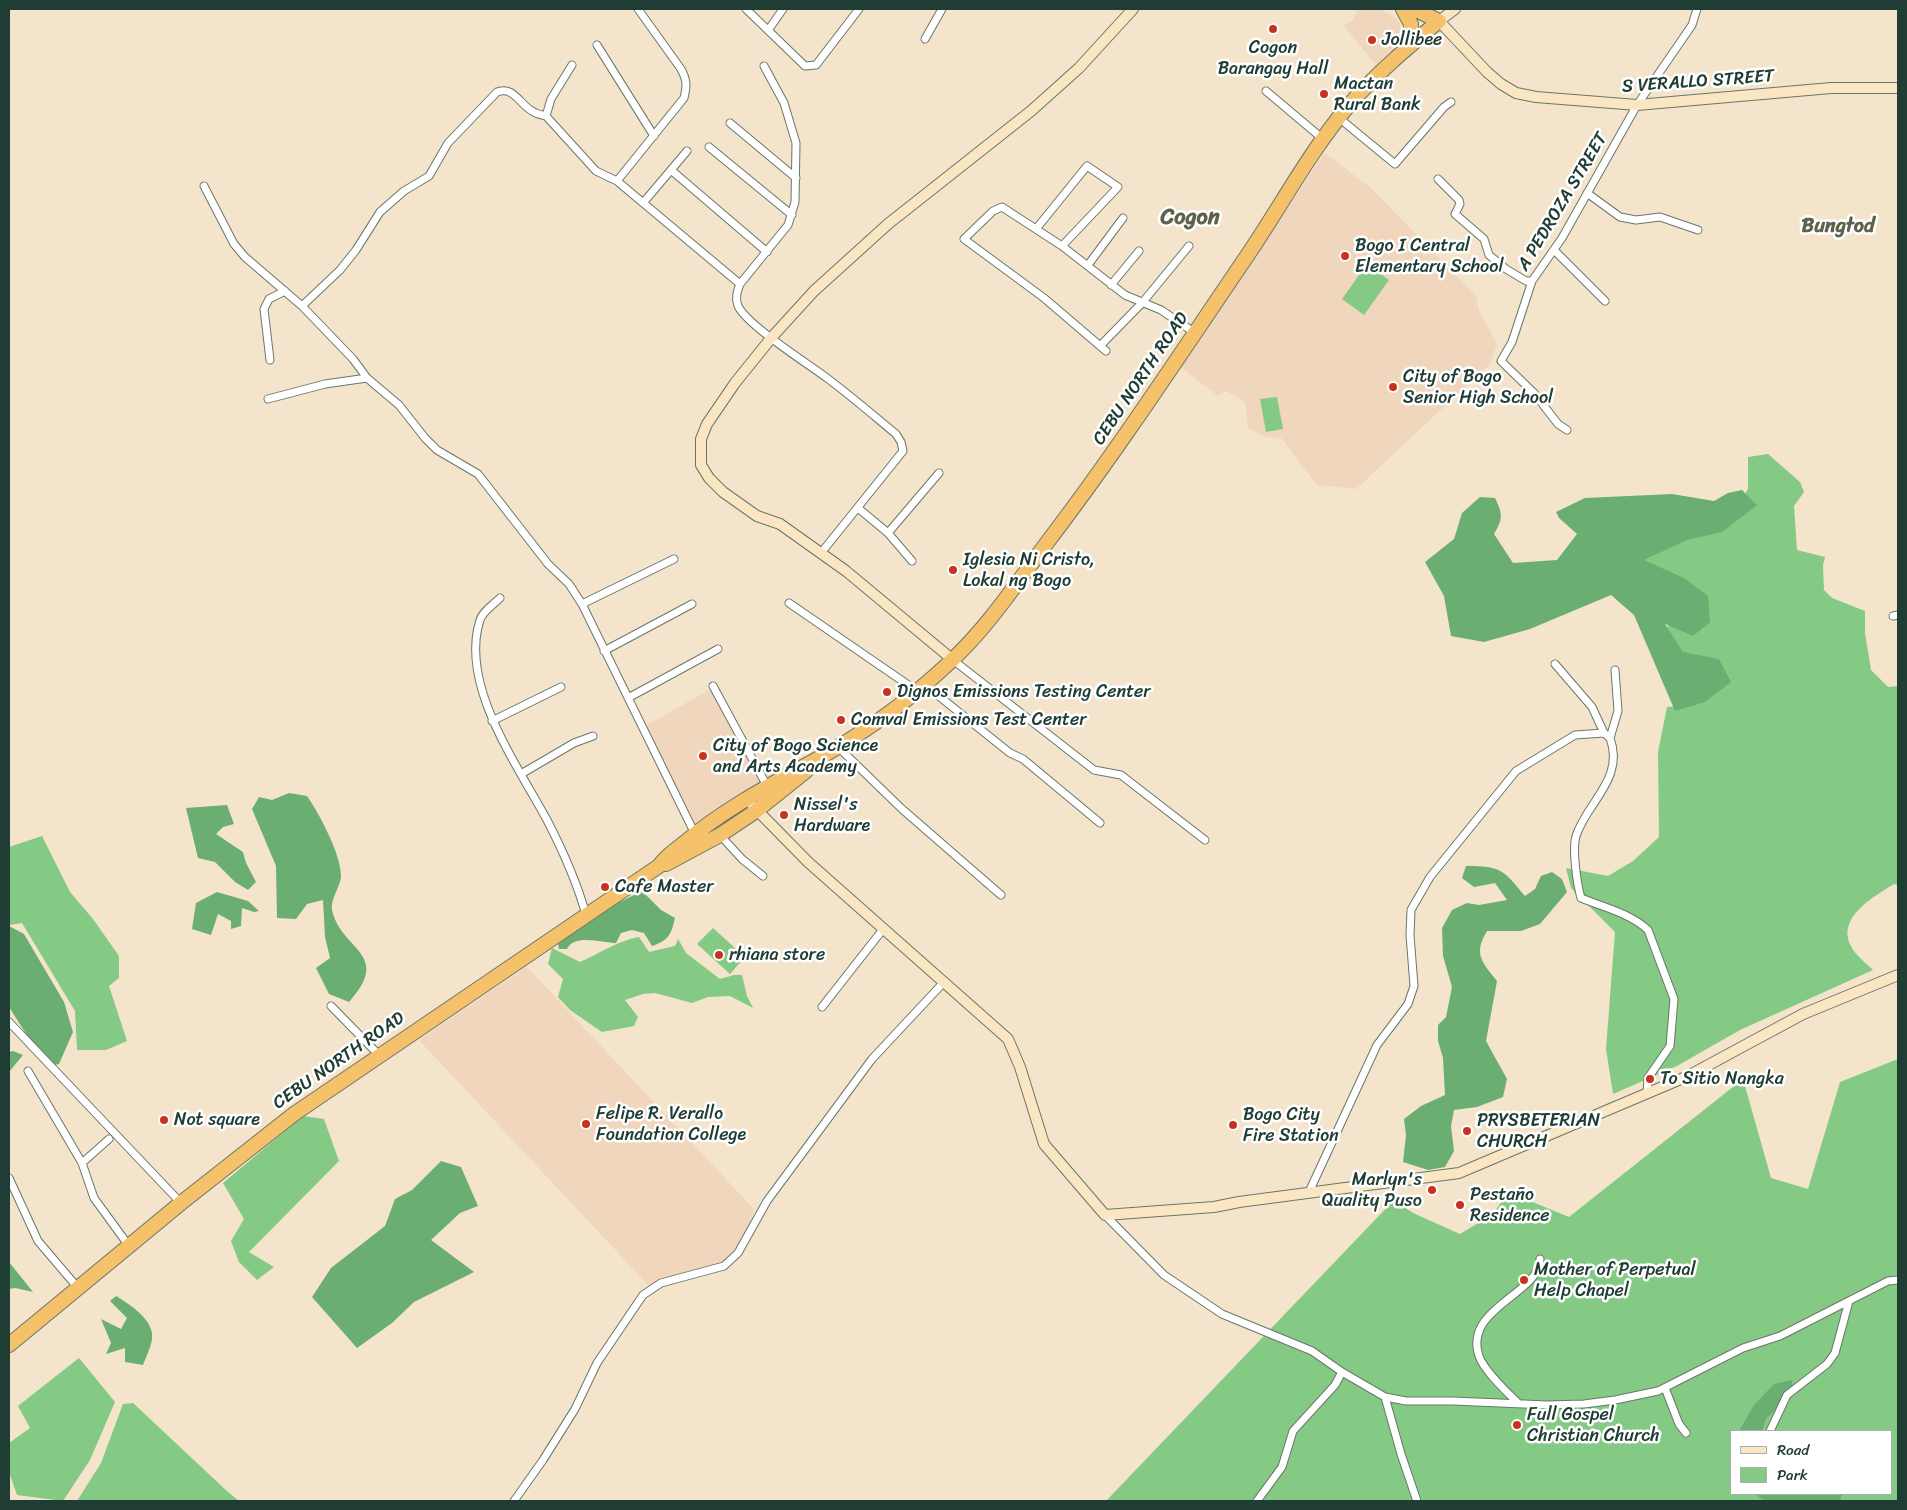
<!DOCTYPE html>
<html>
<head>
<meta charset="utf-8">
<style>
  body { margin:0 }
  #map { position:relative; width:1907px; height:1510px; overflow:hidden; background:#f3e4cb; font-family:Sriracha,sans-serif }
  canvas { display:block }
  .frame { position:absolute; inset:0; border:10px solid #1f3d34; pointer-events:none }
  .legend { position:absolute; left:1730px; top:1430px; width:162px; height:65px; box-sizing:border-box; background:#fff; border:1px solid #a5b1ae; margin:0; padding:6px 9px; list-style:none; font-size:15px; color:#1f3d34 }
  .legend li { display:flex; align-items:center; gap:10px; height:25px }
  .legend b { width:25px; border:1px solid #a5b1ae }
</style>
</head>
<body>
<div id="map">
<canvas width="1907" height="1510"></canvas>
<div class="frame"></div>
<ul class="legend">
<li><b style="height:6px;background:#fbe6c4"></b>Road</li>
<li><b style="height:14px;background:#84ca85"></b>Park</li>
</ul>
</div>
<script>
const context = document.querySelector('canvas').getContext('2d');
context.lineJoin = 'round';
function fill(path, color) {
  context.fillStyle = color;
  context.fill(path, 'evenodd');
}
function trace(path, color, width, dash) {
  context.strokeStyle = color;
  context.lineWidth = width;
  context.lineCap = dash ? 'butt' : 'round';
  context.setLineDash(dash || []);
  context.stroke(path);
}
function label(font, color, halo, rows, align = 'center') {
  context.font = font + ' Sriracha,sans-serif';
  context.lineWidth = 5;
  context.setLineDash([]);
  context.textBaseline = 'middle';
  context.strokeStyle = halo;
  context.fillStyle = color;
  for (const [text, x, y, turn = 0] of rows) {
    context.save();
    context.translate(x, y);
    context.rotate((+turn || 0) * Math.PI / 180);
    context.textAlign = isNaN(turn) ? turn : align;
    if (halo) context.strokeText(text, 0, 0);
    context.fillText(text, 0, 0);
    context.restore();
  }
}
fill(new Path2D(`
  M1357 9H1381L1396 19 1400 24 1399 41 1376 65 1344 26 1353 20Z
  M1325 153 1372 189 1476 296 1479 310 1497 344 1491 363 1356 489 1317 485 1281 438 1264 437 1248 427 1245 402 1226 391 1218 396 1179 366Z
  M711 689 762 785 697 826 644 727Z
  M527 967 754 1209 744 1244 734 1261 650 1287 419 1040Z`), '#f0d6bc');
fill(new Path2D(`
  M1367 264 1389 280 1364 315 1342 299Z
  M1277 397 1283 429 1266 432 1260 399Z
  M1768 454 1800 482 1804 492 1794 506 1797 550 1825 557 1823 565 1824 590 1832 598 1865 611V633L1871 670 1888 687 1898 686V885L1894 884C1875 896 1836 917 1851 946 1855 955 1866 963 1873 970L1740 1030 1677 1066 1613 1094 1606 1049 1615 932 1571 888 1566 868 1608 876 1633 861 1659 837 1658 752 1667 707 1679 706 1683 661 1662 636 1670 623 1633 551 1733 513 1748 489V457Z
  M42 836 70 892 93 919 119 956V978L109 986 127 1041 106 1050H77L75 1011 22 923 9 925V847Z
  M713 928 745 957 730 974 697 944Z
  M639 937 649 952 675 946 678 939 686 953 720 979 734 975H742L747 996 753 1008 730 996 708 997 692 1003 655 993 643 994 625 1000 638 1017 634 1026 602 1032 570 1010 558 997 563 979 548 964 552 948 580 962C598 954 620 940 639 937Z
  M1898 1059V1501H1106L1394 1200 1413 1213 1460 1234 1493 1214 1508 1192 1569 1217 1743 1079 1771 1178 1808 1189 1840 1082ZM1731 1431H1891V1494H1731Z
  M303 1116 324 1119 339 1161 249 1252 274 1267 257 1280 239 1262 231 1241 244 1219 223 1183Z
  M79 1358 115 1402 90 1460 63 1501 17 1495 9 1472V1443L30 1428 18 1406Z
  M133 1403 228 1492 239 1501H77L101 1463 123 1404Z`), '#84ca85');
fill(new Path2D(`
  M1742 490 1757 505 1722 532 1687 540 1644 560 1684 578 1708 596 1710 622 1693 636 1665 624 1683 652 1719 659 1731 682 1705 702 1675 711 1634 615 1611 595 1530 629 1484 642 1451 636 1444 596 1425 562 1454 539 1462 513 1480 497 1495 498C1503 514 1503 519 1494 534L1513 563 1557 560 1577 534 1559 518 1556 512 1585 498 1672 494 1714 501 1728 493Z
  M289 793 307 796C319 813 342 856 341 877 340 887 330 900 332 910 341 951 393 953 349 1002L329 994 316 968 330 958 325 937 323 900 307 904 296 919 277 918 276 866 252 809 259 797 272 800Z
  M227 805 234 824 223 827 216 834 243 852 246 863 256 882 248 890 235 882 215 862 198 858 186 808Z
  M1466 866C1502 866 1503 870 1525 896L1535 889 1541 876 1552 872 1562 879 1567 892 1540 924 1521 931H1487C1473 954 1482 962 1497 981L1486 1041 1507 1079 1503 1097 1477 1107 1454 1110 1451 1126 1454 1151 1445 1167 1428 1170 1403 1162 1406 1135 1404 1119 1421 1106 1445 1095 1443 1058 1438 1041V1025L1446 1017 1452 987 1443 956 1442 928 1452 910 1467 903 1479 905 1507 900 1495 883 1474 887 1462 878Z
  M642 891 661 910 675 918C671 935 669 940 652 946L644 933 632 930 621 933 616 943C603 943 574 933 567 949H559L558 944 563 939 618 903Z
  M217 892 248 901 259 911 254 912 242 908 241 926 231 929V921L218 914 211 935 192 929 196 903Z
  M9 926 24 934 64 1002 73 1032 59 1064 51 1066 30 1040 9 1007Z
  M13 1051 23 1055 9 1072V1052Z
  M441 1161 461 1167 478 1206 460 1213 431 1240 474 1272 414 1302 392 1323 357 1348 312 1297 331 1268 385 1226 395 1199 412 1190Z
  M9 1262 33 1292 15 1288 9 1289Z
  M116 1296C129 1304 155 1320 152 1339 151 1347 146 1357 143 1365L125 1362V1348L106 1354 111 1343 101 1319 121 1329 127 1318 110 1301Z
  M1792 1380V1393L1766 1419 1762 1431H1739L1754 1405 1774 1384Z
  M1755 1494H1841L1842 1495 1840 1501H1765Z`), '#6bae72');
const street = new Path2D(`
  M746 9 805 66 816 65 859 9
  M769 29 783 9
  M925 39 942 9
  M597 45 654 136
  M572 65 551 99 546 116 596 171 617 181 740 284
  M764 66 784 103 796 143 795 202 788 225 740 284C737 292 735 298 738 306 747 325 808 364 827 378 851 396 873 415 896 434L901 442 903 451 821 553
  M1266 91 1323 139
  M1339 118 1395 164 1444 107 1451 102
  M730 123 796 178
  M709 147 792 215
  M671 170 767 252
  M1438 179 1459 200 1460 204 1455 214 1484 239 1489 255 1506 269 1526 281H1532
  M617 181 684 98C687 86 687 80 681 69L638 9
  M204 186 234 244 245 257 302 306 353 359 367 378 399 405 425 438 437 450 478 474 548 564 569 584 582 604 696 836
  M1587 193 1620 217 1636 220 1660 217 1698 230
  M643 203 687 151
  M1036 229 1087 166 1118 187 1062 246
  M1554 250 1605 301
  M1088 265 1123 218
  M1111 285 1139 251
  M302 306 340 270 356 250 380 212 404 191 429 176 448 143 497 92C514 85 521 107 534 112 537 114 542 115 546 116
  M1101 345 1142 303 1189 246
  M1106 351 1044 298 964 239 993 211 1002 207 1062 246 1125 295 1161 310 1195 333
  M270 360 264 309 269 299 285 291
  M268 399 325 384 367 378
  M1567 430 1558 424 1534 393 1501 361 1512 342 1532 281 1562 238 1637 105 1692 25 1697 9
  M858 508 888 533 912 561
  M888 533 939 473
  M500 598C494 604 482 612 480 620 459 685 518 766 547 820 563 851 577 882 586 915
  M789 603 917 691
  M582 604 674 559
  M1893 616 1898 615
  M604 651 692 604
  M953 660 1094 770 1121 775 1205 840
  M1555 664 1592 707 1604 733
  M925 685 1010 753 1023 759 1100 823
  M713 686 767 786
  M628 698 718 649
  M492 721 561 687
  M1610 738 1618 711 1615 670
  M838 747 902 809 1001 895
  M521 774 574 743 593 736
  M720 835 742 859 763 876
  M331 1006 379 1055
  M822 1007 884 928
  M9 1022 181 1203
  M28 1071 82 1163 94 1198 129 1246
  M82 1163 109 1139
  M9 1178 38 1241 78 1288
  M1309 1192 1377 1045 1408 1004 1414 986 1410 935 1411 910 1430 877 1516 771 1575 735 1604 733 1610 738C1625 779 1587 802 1576 836 1572 850 1577 884 1581 898 1603 907 1630 913 1648 930L1674 999 1670 1046 1648 1078 1647 1094
  M1105 1215 1164 1275 1222 1314 1312 1351 1342 1372 1385 1397 1406 1401H1453L1547 1405 1584 1404 1615 1400 1658 1391 1743 1348 1780 1336 1888 1281 1898 1280
  M1665 1388 1679 1424 1686 1433
  M1385 1397 1401 1454 1417 1501
  M1518 1403C1507 1392 1484 1371 1479 1356 1463 1308 1540 1294 1540 1259
  M1770 1431 1787 1395 1827 1364 1835 1353 1849 1301
  M514 1501 543 1460 575 1409 597 1363 643 1295 661 1283 724 1266 738 1253 767 1201 872 1059 944 982
  M1257 1501 1282 1467 1293 1431 1335 1385 1342 1372`);
const secondary = new Path2D(`
  M1455 9 1439 21 1487 72 1501 84 1516 93 1536 97 1637 105 1831 88H1898
  M953 660 846 571 780 524 757 516 723 492 709 478 701 465V439L707 424 735 383 772 337 814 291 888 224 1031 111 1079 68 1133 9
  M753 806 808 862 1008 1039 1020 1067 1044 1144 1105 1215 1214 1207 1239 1202 1459 1173 1688 1076 1803 1014 1898 975`);
const highway = new Path2D(`
  M1403 9 1411 24V45
  M666 864 720 835 756 811 806 771
  M9 1345 181 1203 294 1114 659 866C666 856 674 851 684 843 728 806 778 781 828 753 871 728 914 696 950 662 987 628 1016 584 1046 544 1117 451 1181 353 1247 256 1281 206 1310 151 1349 105 1376 74 1408 47 1439 21L1414 9`);
trace(street, '#697769', 9);
trace(secondary, '#697769', 12);
trace(highway, '#697769', 16);
trace(street, '#fff', 7);
trace(secondary, '#fbe6c4', 10);
trace(highway, '#f5c16b', 14);
for (const [x, y, r, color] of [
  [1273,29,5,"#c8321e"],
  [1372,40,5,"#c8321e"],
  [1324,94,5,"#c8321e"],
  [1345,256,5,"#c8321e"],
  [1393,387,5,"#c8321e"],
  [953,570,5,"#c8321e"],
  [887,692,5,"#c8321e"],
  [841,720,5,"#c8321e"],
  [703,756,5,"#c8321e"],
  [784,815,5,"#c8321e"],
  [605,887,5,"#c8321e"],
  [719,955,5,"#c8321e"],
  [1650,1079,5,"#c8321e"],
  [164,1120,5,"#c8321e"],
  [586,1124,5,"#c8321e"],
  [1233,1125,5,"#c8321e"],
  [1467,1131,5,"#c8321e"],
  [1432,1190,5,"#c8321e"],
  [1460,1205,5,"#c8321e"],
  [1524,1280,5,"#c8321e"],
  [1517,1425,5,"#c8321e"]
]) {
  const dot = new Path2D();
  dot.arc(x, y, r, 0, 2 * Math.PI);
  context.fillStyle = color;
  context.fill(dot);
  trace(dot, '#fff', 2);
}
label('18px', '#1f3d34', '#fff', [
  ["Jollibee",1382,40],
  ["Cogon",1273,48,"center"],
  ["Barangay Hall",1273,69,"center"],
  ["Mactan",1334,84],
  ["Rural Bank",1334,105],
  ["Bogo I Central",1355,246],
  ["Elementary School",1355,267],
  ["City of Bogo",1403,377],
  ["Senior High School",1403,398],
  ["Iglesia Ni Cristo,",963,560],
  ["Lokal ng Bogo",963,581],
  ["Dignos Emissions Testing Center",897,692],
  ["Comval Emissions Test Center",851,720],
  ["City of Bogo Science",713,746],
  ["and Arts Academy",713,767],
  ["Nissel's",794,805],
  ["Hardware",794,826],
  ["Cafe Master",615,887],
  ["rhiana store",729,955],
  ["To Sitio Nangka",1660,1079],
  ["Felipe R. Verallo",596,1114],
  ["Foundation College",596,1135],
  ["Bogo City",1243,1115],
  ["Fire Station",1243,1136],
  ["Not square",174,1120],
  ["PRYSBETERIAN",1477,1121],
  ["CHURCH",1477,1142],
  ["Marlyn's",1422,1180,"right"],
  ["Quality Puso",1422,1201,"right"],
  ["Pestaño",1470,1195],
  ["Residence",1470,1216],
  ["Mother of Perpetual",1534,1270],
  ["Help Chapel",1534,1291],
  ["Full Gospel",1527,1415],
  ["Christian Church",1527,1436]
], 'left');
label('18px', '#1f3d34', '#fff', [
  ["S VERALLO STREET",1698,82,-4],
  ["A PEDROZA STREET",1563,202,-59],
  ["CEBU NORTH ROAD",1141,379,-56],
  ["CEBU NORTH ROAD",339,1061,-35]
]);
label('bold 20px', '#5e614b', '#fff', [
  ["Bungtod",1838,227]
]);
label('bold 22px', '#5e614b', '#fff', [
  ["Cogon",1190,218]
]);
</script>
</body>
</html>
